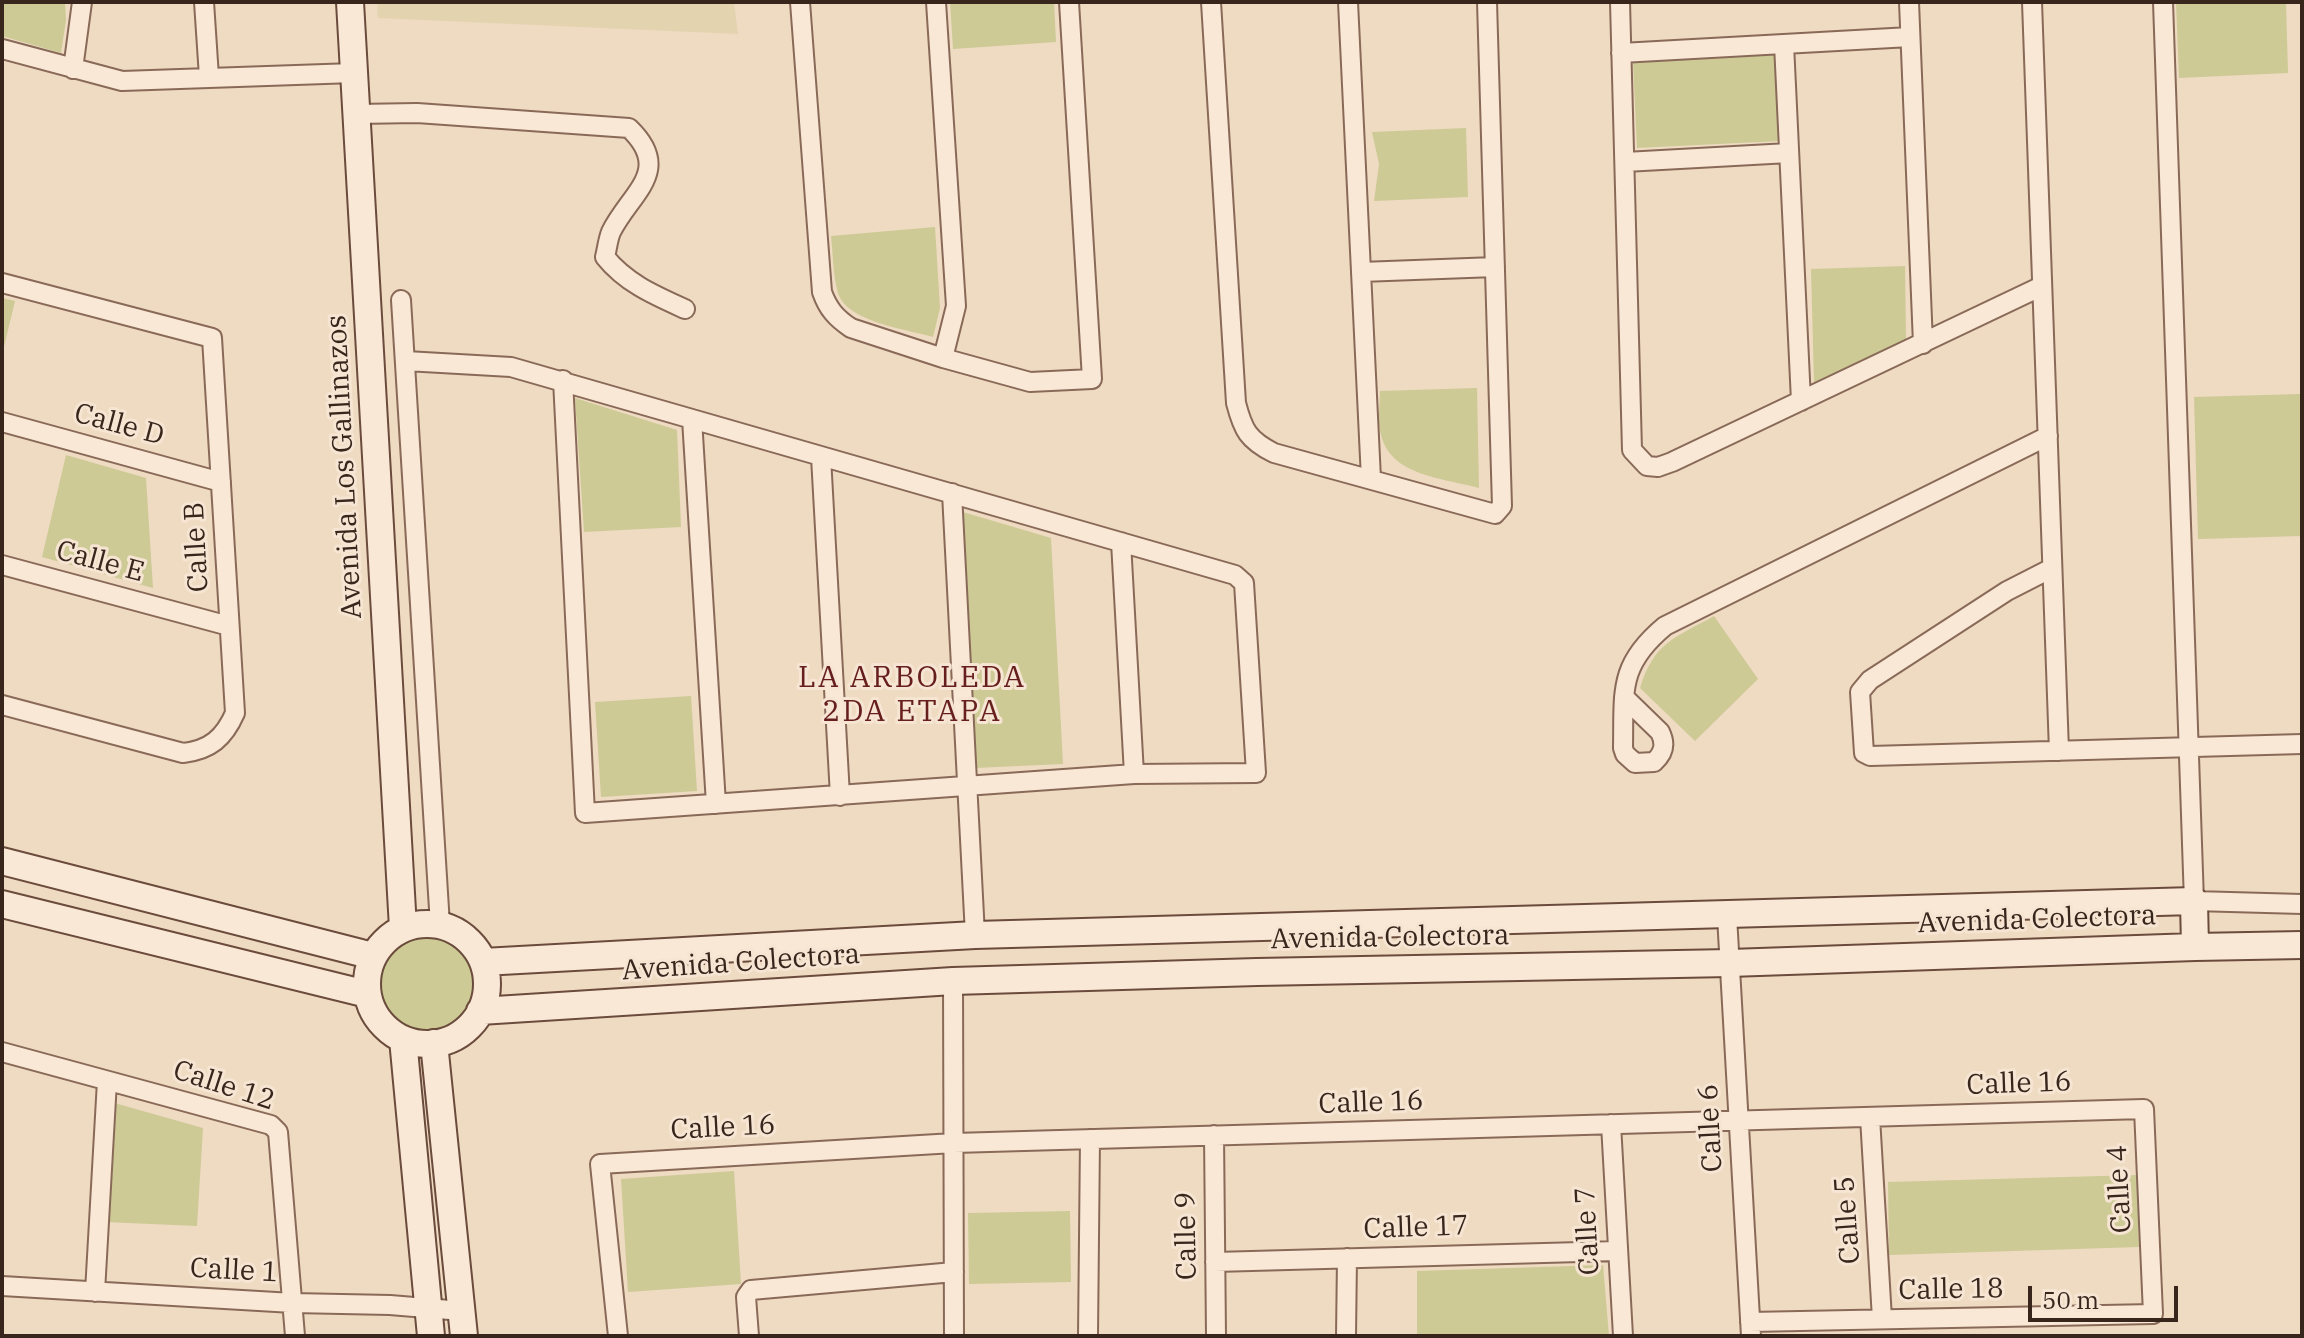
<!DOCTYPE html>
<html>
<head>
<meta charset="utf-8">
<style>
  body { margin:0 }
  #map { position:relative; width:2304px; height:1338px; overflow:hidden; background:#efdac2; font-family:"IBM Plex Serif",serif }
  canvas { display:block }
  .frame { position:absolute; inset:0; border:4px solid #38261d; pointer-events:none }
  .scale { position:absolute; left:2028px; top:1286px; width:150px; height:36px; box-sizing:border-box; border:4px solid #38261d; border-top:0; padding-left:10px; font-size:24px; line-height:28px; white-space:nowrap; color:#38261d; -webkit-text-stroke:6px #f6e5d2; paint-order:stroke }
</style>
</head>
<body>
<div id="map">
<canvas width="2304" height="1338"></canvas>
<div class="frame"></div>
<div class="scale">50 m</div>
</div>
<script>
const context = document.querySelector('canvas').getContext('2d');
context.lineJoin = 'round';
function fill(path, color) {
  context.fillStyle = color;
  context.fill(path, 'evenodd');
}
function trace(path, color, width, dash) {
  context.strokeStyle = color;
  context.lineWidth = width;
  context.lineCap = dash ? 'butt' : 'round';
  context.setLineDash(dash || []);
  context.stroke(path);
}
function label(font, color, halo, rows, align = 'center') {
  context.font = font + ' "IBM Plex Serif",serif';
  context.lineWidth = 6;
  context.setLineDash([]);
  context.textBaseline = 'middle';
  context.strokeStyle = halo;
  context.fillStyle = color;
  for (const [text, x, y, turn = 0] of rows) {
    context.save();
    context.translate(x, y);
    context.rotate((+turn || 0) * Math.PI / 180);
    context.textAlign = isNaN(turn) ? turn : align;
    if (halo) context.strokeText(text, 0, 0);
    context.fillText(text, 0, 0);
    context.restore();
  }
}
fill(new Path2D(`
  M377 2H734L738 34 378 18Z`), '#e4d3af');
fill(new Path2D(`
  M2 2H65L66 20 61 53 2 36Z
  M950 2H1054L1056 42 953 49Z
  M2176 2H2286L2288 73 2179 78Z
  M1776 55 1780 141 1637 148 1633 62Z
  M1466 128 1468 197 1374 201 1379 164 1372 132Z
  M935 227 940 308 933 337C906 329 847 322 838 293 833 276 833 254 831 236Z
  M1905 266 1906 340 1814 383 1811 269Z
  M2 298 15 301 2 355Z
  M1477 388 1479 488C1443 478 1391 476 1381 435 1377 421 1380 404 1380 391Z
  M2300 394 2302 536 2198 539 2194 397Z
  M575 398 677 430 681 527 584 532Z
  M66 455 146 478 153 588 42 557Z
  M963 512 1051 538 1063 764 975 768Z
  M1714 616 1758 679 1695 741 1640 688C1654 642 1675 638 1714 616Z
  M691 696 697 791 601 797 595 702Z
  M374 983a51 51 0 1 1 102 0a51 51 0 1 1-102 0Z
  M111 1102 203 1128 197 1226 105 1222Z
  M734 1171 741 1284 628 1292 621 1179Z
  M2137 1175 2139 1247 1889 1255 1888 1182Z
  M1070 1211 1071 1282 969 1284 968 1213Z
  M1603 1265 1609 1336H1417V1271Z`), '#cdca96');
const street = new Path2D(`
  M204 2 209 77
  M800 2 822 292C828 309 836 318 851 328L943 358 1030 382 1092 379 1069 2
  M936 2 956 306 943 358
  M1211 2 1236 403C1243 430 1248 440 1274 453L1495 514 1502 506 1487 2
  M1348 2 1371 479
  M1620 2 1632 450 1647 466 1658 467 1672 462 2042 286
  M1909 2 1923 344
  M2032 2 2059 751
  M2163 2 2194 901 2302 904
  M1784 44 1801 401
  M2 49 122 81 354 73
  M1621 53 1910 37
  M73 69 82 2
  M356 114 417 113 629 128C674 171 630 193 611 232 608 239 607 249 605 257 626 283 654 295 685 309
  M1625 162 1789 153
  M1361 272 1495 267
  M2 283 212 338 235 713C224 738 210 750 183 753L2 705
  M401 300 440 925
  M406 361 511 367 1235 575 1244 583 1256 773 1134 774 585 813 563 380
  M692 419 716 804
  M2 422 221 482
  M821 457 840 796
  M952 493 975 935
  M1121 542 1134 774
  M2 565 229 626
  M2052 568 2007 591 1870 680 1860 692 1864 753 1870 756 2302 744
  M1624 697 1660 732C1666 744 1664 753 1654 762L1635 763 1625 754 1623 748C1624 691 1618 665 1665 626L2048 436
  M1727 916 1751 1336
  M953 981 954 1336
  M2 1052 271 1125 278 1132 295 1336
  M1870 1117 1882 1319
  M1611 1124 1623 1336
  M1214 1135 1216 1336
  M1215 1262 1617 1251
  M2 1286 293 1303 390 1305 462 1311
  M95 1292 107 1081
  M618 1336 600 1164 954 1143 2144 1109 2153 1314 1750 1322
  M749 1336 746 1297 751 1290 954 1272
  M1088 1336 1090 1139
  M1346 1336 1347 1258`);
const secondary = new Path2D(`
  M350 2 403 928
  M2 861 373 956
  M2 904 367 994
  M367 984a60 60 0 1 1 120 0a60 60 0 1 1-120 0Z
  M483 962 975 935 2194 901 2195 947
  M480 1011 953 981 1257 972 1730 963 2195 947 2302 945
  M403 1039 431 1336
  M434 1043 464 1336`);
trace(street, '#896a59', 22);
trace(secondary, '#6a4b3c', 30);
trace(street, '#f9e8d5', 18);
trace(secondary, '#f9e8d5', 26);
label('28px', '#38261d', '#f6e5d2', [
  ["Calle D",119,425,15],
  ["Avenida Los Gallinazos",345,467,-93],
  ["Calle B",197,547,-93],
  ["Calle E",100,562,15],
  ["Avenida Colectora",2037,920,-2],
  ["Avenida Colectora",1390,938,-1],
  ["Avenida Colectora",741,963,-4],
  ["Calle 16",2019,1084,-2],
  ["Calle 12",224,1086,18],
  ["Calle 16",1371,1103,-2],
  ["Calle 16",723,1128,-3],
  ["Calle 6",1711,1128,-93],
  ["Calle 4",2120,1189,-93],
  ["Calle 5",1848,1220,-94],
  ["Calle 17",1416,1228,-2],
  ["Calle 7",1588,1231,-93],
  ["Calle 9",1187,1236,-91],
  ["Calle 1",234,1271,3],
  ["Calle 18",1951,1290,-1]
]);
context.letterSpacing = '2px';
label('30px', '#661f1c', '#f6e5d2', [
  ["LA ARBOLEDA",912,678],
  ["2DA ETAPA",912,712]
]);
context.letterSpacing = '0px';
</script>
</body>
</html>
